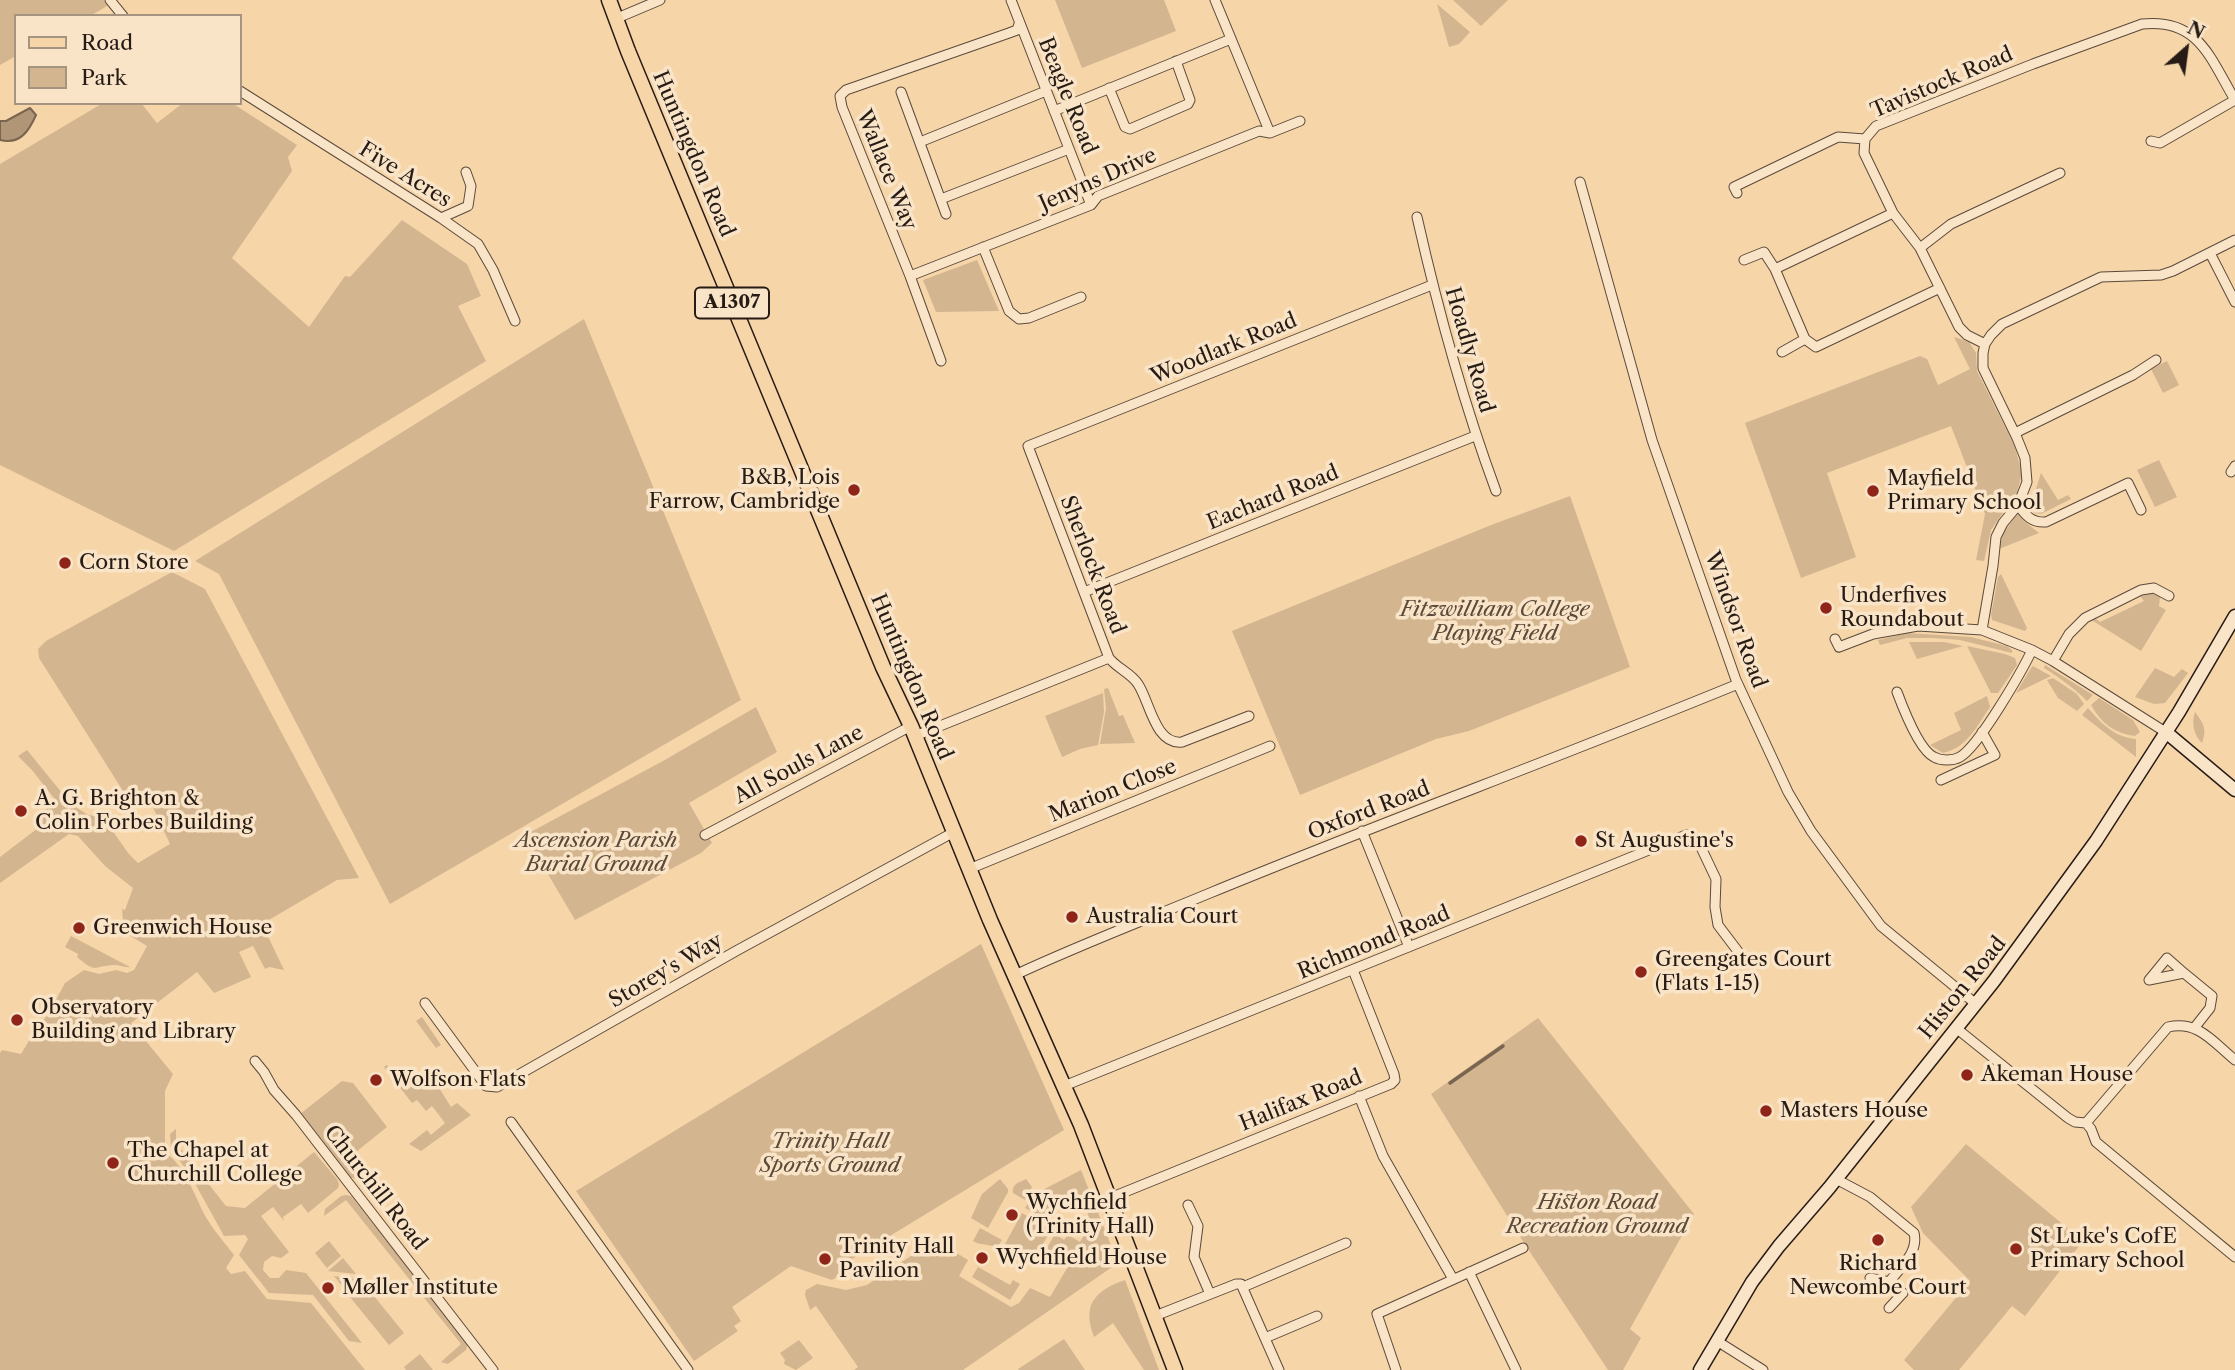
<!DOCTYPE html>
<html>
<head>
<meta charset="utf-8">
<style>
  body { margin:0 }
  #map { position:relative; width:2235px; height:1370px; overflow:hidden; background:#f6d5a9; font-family:"Libre Caslon Text",serif }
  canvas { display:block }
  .legend { position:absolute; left:14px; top:14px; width:228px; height:91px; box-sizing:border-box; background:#f9e4c7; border:2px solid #a59480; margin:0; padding:9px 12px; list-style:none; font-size:21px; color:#271b15 }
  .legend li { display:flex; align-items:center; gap:14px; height:35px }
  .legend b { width:35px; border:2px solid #a59480 }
  .north { position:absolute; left:2151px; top:14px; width:70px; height:70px; -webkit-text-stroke:5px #f9e4c7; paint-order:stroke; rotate:28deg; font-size:19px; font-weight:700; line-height:28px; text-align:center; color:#271b15 }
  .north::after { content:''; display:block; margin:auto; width:24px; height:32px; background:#271b15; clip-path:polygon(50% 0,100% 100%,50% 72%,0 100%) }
</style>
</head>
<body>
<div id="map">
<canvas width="2235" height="1370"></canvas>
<ul class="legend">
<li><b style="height:9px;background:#f6d5a9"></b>Road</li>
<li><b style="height:19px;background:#d3b590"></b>Park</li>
</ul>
<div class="north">N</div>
</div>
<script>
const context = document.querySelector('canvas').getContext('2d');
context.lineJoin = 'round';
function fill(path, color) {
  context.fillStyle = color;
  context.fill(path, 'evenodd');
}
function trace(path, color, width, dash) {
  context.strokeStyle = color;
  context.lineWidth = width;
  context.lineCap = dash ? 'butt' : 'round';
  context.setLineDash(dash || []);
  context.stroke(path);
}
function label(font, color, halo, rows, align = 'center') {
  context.font = font + ' "Libre Caslon Text",serif';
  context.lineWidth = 7;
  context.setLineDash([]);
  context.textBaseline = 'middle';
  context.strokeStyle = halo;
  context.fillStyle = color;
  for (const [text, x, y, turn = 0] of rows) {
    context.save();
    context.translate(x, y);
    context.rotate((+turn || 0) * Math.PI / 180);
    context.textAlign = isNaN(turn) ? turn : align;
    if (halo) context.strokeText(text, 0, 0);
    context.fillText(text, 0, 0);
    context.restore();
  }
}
fill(new Path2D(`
  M0 0H104L107 6 90 16H16V56L0 65Z
  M1055 0H1164L1176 31 1082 68Z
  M1453 0H1508L1481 26Z
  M1437 4 1470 32 1459 44 1449 47Z
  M103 103H141L157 123 183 103H232L297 145 288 157 292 171 232 258 309 327 345 276 350 277 402 220 467 264 481 296 458 306 486 361 174 551 0 465V164Z
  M977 260 999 311 936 312 923 280Z
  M584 319 741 700 390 904 219 574 195 561Z
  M1954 337 1969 342 1976 353 1977 371 2015 447 2022 474 2017 492 1991 530 1984 561 1976 560 1985 514 1951 426 1827 473 1856 557 1801 578 1745 423 1920 356 1927 359 1938 385 1970 369Z
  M2167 361 2179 385 2163 393 2151 369Z
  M2159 460 2177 497 2155 507 2137 470Z
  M2041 473 2058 500 2068 495 2071 499 2041 514 2034 513 2031 505Z
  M1570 496 1630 667 1469 731 1436 739 1300 795 1232 631 1491 525Z
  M2018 513 2025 522 2039 533 1999 549 2003 533Z
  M172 572 205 589 359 878 337 880 262 924 284 970 269 967 265 969 253 946 239 952 251 977 214 993 197 972 131 1023 173 1074 165 1091V1152C187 1168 194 1196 207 1219 215 1232 225 1243 234 1255L226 1268 231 1274 245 1271 267 1299 311 1303 365 1370H0V1053L2 1050 21 1054 39 1024 48 1015 65 983 84 970 99 974 116 970 127 973 134 970 147 946 124 932 122 909 125 910 133 888 105 866 78 836 69 834 0 883V857L38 828 33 818 57 802 32 770 18 756 27 750 71 804 88 815 103 817 128 853 138 863 170 844 150 801 130 802 39 658 38 649 46 641Z
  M2001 574 2027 628 2025 631 1992 620 1991 615 1998 577Z
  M2153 592 2160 597 2159 606 2166 610 2141 651 2090 619 2094 617 2100 622 2144 601 2140 596Z
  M1907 633 1971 637 2007 646 2012 650V653L1960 640 1933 638H1907L1880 645 1878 640Z
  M1909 642H1944L1963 646 1917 659Z
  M1967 646 2005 654 2015 658 2017 665 1998 693H1991Z
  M2045 665 2093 695 2087 701C2074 688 2060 678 2044 668Z
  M2033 666 2051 676 2016 693 2031 668Z
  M2155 668 2174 677 2182 669 2188 673 2165 703 2154 704 2135 697Z
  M2053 678 2077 694 2084 704 2077 711 2058 698 2047 680Z
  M1108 688 1119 716 1123 715 1135 743 1100 744 1106 708 1104 689Z
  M1103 693 1104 712 1098 745 1080 749 1062 757 1045 716Z
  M1987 696 1990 707C1977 726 1967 748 1943 753L1930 745 1961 730 1954 713Z
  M2099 698 2133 720 2140 732 2135 736C2115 734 2101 723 2091 705Z
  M756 707 777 752 689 803 712 843 701 853 575 920 525 835 663 761Z
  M2088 708C2102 724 2114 737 2136 739V757L2082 715Z
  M2195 712C2204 724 2207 729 2202 743 2194 736 2191 722 2195 712Z
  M71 936 130 967C124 968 120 965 114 965 92 966 97 974 77 957L78 954 65 947Z
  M981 944 1064 1130 852 1259 855 1266 832 1280 791 1266 732 1307 741 1321 734 1326 738 1331 694 1361 576 1191Z
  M422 1017 441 1045 436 1048 416 1021Z
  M1538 1018 1694 1214 1630 1329 1641 1338 1623 1370H1608L1526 1246 1431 1094Z
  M387 1065 407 1090 430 1073 451 1107 457 1103 471 1115 421 1151 409 1144 427 1130 431 1135 445 1123 432 1106 426 1111 417 1100 412 1103 384 1067Z
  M342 1081 353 1083 387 1127 351 1156 363 1173 356 1179 350 1177 300 1114Z
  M176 1129V1143L226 1206 245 1208 314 1152 337 1179 339 1184 338 1188 308 1213 301 1204 283 1217 284 1221 273 1207 261 1216 289 1252 281 1258 272 1256 264 1262 263 1270 270 1278H279L286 1270 306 1273 362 1343 349 1341 313 1295 269 1293 239 1255 248 1239 245 1235 224 1236 193 1180 171 1148 170 1134Z
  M1966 1144 2083 1241 2025 1316 2012 1306 1959 1370H1914L1904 1360 1970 1281 1923 1233 1911 1207Z
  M1081 1170 1118 1263 963 1370H854L858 1367 816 1306 810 1310 805 1295 806 1290 817 1284 846 1290 867 1285 935 1240 968 1260 959 1276 1011 1307 1019 1303 1030 1288 1050 1297 1070 1263 1051 1251 1043 1262 1040 1260 1055 1234 1064 1240 1068 1235 1080 1242 1091 1224 1084 1201H1063L1051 1204 1044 1218 1025 1208 1033 1195Z
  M1000 1179 1008 1189V1192L988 1228 971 1218 982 1194Z
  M1026 1179 1032 1187 1025 1200 1013 1193C1012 1183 1019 1183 1026 1179Z
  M346 1195 351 1196 468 1343 466 1350 448 1364 441 1362 461 1344 346 1200 324 1216 325 1209 341 1196Z
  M1022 1213 1051 1230 1034 1260 1005 1244Z
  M980 1228 1002 1240 997 1248C988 1243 981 1246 973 1241Z
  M329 1241 341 1256 327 1268 315 1253Z
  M343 1258 356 1274 328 1271Z
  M978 1267 1010 1285 1013 1280 1020 1284 1010 1300 972 1277Z
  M334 1276 361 1280 404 1333 389 1345 345 1291 348 1290V1285L344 1284 342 1286Z
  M1125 1280 1159 1370H1144L1113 1323 1094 1337C1082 1305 1094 1291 1125 1280Z
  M1064 1339 1085 1370H1019L1018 1369Z
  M799 1340 813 1358 796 1370 784 1364 785 1360 780 1353Z
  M420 1354 433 1370H406L404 1367Z`), '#d3b590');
const water = new Path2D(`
  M30 108 36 115C29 131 20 145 0 140V121H6Z`);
fill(water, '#b09677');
trace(water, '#796550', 2);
trace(new Path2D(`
  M1450 1083 1503 1046`), '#796550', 3.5);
const street = new Path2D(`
  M110 0 123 16
  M1011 0 1091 205
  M1215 0 1270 133
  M615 19 660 0
  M1109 88 1125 127 1130 129 1188 104 1190 100 1176 61
  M240 91 441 218 478 244 493 270 515 321
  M901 92 946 214
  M1054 111 1231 39
  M2151 141 2160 143 2235 100
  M920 142 1046 91
  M1580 182 1652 440 1736 680 1788 792 1811 831 1881 926 1976 1004
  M1737 193 1734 187 1838 137 1865 139
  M941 199 1069 149
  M1417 217C1438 310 1463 402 1496 491
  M441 218 468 206 471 186 466 172
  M983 247 1009 311 1019 319 1029 318 1081 297
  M1920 248 1951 224 2060 173
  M2210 253 2235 302
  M1744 260 1764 252 1775 269 1805 339 1816 347 1940 288
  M1775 269 1893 213
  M910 276 1091 205 1098 196 1259 131 1270 133 1300 121
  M1985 344 1967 335 1959 327 1920 248 1893 213 1864 153 1865 139 1876 126 2033 64 2142 24C2199 18 2210 58 2235 100
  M1782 352 1805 339
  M941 361 910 276 842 107 840 96 846 90 1009 33 1017 30 1019 24
  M2015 433 2133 375 2156 360
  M2231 472 2235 466
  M2018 505C2026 516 2032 523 2046 522L2128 483 2141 510
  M1084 592 1475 436
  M1982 630 1993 566 1996 537 2003 523 2018 505 2027 482 2025 458 2017 438 1983 368V353L1985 344 1991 335 2002 324 2101 277 2161 275 2173 271 2235 240
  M1835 639 1839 647 1873 634 1918 626 1982 630 2032 650 2053 661 2167 733
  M1109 658C1118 669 1131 673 1138 684 1150 702 1155 745 1182 742L1249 716
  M2053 661 2069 634 2085 618 2141 590 2154 588 2169 596
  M1897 692C1903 708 1919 750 1934 757 1941 761 1953 761 1960 757 1979 746 2022 671 2032 650
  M915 736 1109 658 1028 446 1432 285
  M1941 780 1995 755 1982 732
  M1362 831 1409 947
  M705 835 911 726
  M969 869 1270 746
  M2184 973 2167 958 2149 980 2184 973 2212 996 2210 1008 2195 1027
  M1015 975C1079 945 1145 920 1210 893 1385 821 1563 756 1738 684
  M425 1003 486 1086 497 1087 736 951 954 832
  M1956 1028 2068 1118 2075 1122 2086 1123 2091 1129 2096 1142 2235 1257
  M255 1061 264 1072 274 1090 296 1115 493 1370
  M1064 1086 1686 835 1697 839 1716 879 1715 907 1718 925 1743 958
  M1359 1096 1383 1156 1453 1279
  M511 1122 688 1370
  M2086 1123 2168 1027C2198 1020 2213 1042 2235 1060
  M1836 1179 1870 1197 1914 1233C1919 1252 1900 1268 1889 1282L1903 1293 1889 1308
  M1110 1198 1391 1084 1395 1080 1394 1074 1353 970
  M1188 1205 1198 1226 1194 1257 1210 1294
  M1469 1272 1516 1370
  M1870 1278 1889 1282
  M1243 1287 1346 1243
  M1155 1316 1236 1284H1241L1279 1370
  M1265 1338 1317 1316
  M1717 1341 1763 1370
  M1396 1370 1377 1314 1523 1248`);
const secondary = new Path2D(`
  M2167 733 2235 790
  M1700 1370 1752 1282 1779 1246 1829 1188 1994 981 2096 841 2179 712 2235 616`);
const primary = new Path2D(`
  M609 0 628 51 883 667 911 726 990 920 1081 1125 1175 1370`);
trace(street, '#5b4a3a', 11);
trace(secondary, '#271b15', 15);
trace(primary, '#271b15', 17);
trace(street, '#f9e4c7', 9);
trace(secondary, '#f9e4c7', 12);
trace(primary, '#f6d5a9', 14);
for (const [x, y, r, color] of [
  [854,490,7,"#8f2418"],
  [1873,491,7,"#8f2418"],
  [65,563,7,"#8f2418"],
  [1826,608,7,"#8f2418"],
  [21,811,7,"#8f2418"],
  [1581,841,7,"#8f2418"],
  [1072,917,7,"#8f2418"],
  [79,928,7,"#8f2418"],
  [1641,972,7,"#8f2418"],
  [17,1020,7,"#8f2418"],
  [1967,1075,7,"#8f2418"],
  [376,1080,7,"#8f2418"],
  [1766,1111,7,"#8f2418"],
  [113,1163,7,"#8f2418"],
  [1012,1215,7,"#8f2418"],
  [1878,1240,7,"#8f2418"],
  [2016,1249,7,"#8f2418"],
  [982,1258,7,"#8f2418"],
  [825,1259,7,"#8f2418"],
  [328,1288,7,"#8f2418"]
]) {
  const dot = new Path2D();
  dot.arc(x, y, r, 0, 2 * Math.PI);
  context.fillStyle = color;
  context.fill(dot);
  trace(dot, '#f9e4c7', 2.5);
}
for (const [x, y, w] of [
  [732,303,74]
]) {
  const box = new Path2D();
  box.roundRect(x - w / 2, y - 15.5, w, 31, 5);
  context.fillStyle = '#f9e4c7';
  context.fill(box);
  trace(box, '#271b15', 2);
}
label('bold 19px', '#271b15', null, [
  ["A1307",732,303]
]);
label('21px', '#271b15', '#f9e4c7', [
  ["Tavistock Road",1942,83,-23],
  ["Beagle Road",1067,96,68],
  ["Huntingdon Road",693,154,67],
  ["Wallace Way",886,170,68],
  ["Five Acres",405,175,32],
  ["Jenyns Drive",1098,180,-24],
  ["Woodlark Road",1224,349,-22],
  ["Hoadly Road",1469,350,74],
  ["Eachard Road",1273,498,-22],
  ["Sherlock Road",1092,565,69],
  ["Windsor Road",1735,620,70],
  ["Huntingdon Road",911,677,67],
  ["All Souls Lane",799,765,-28],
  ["Marion Close",1113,791,-22],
  ["Oxford Road",1369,811,-21],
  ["Richmond Road",1374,943,-22],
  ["Storey's Way",666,971,-30],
  ["Histon Road",1963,988,-51],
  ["Halifax Road",1301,1101,-22],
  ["Churchill Road",375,1188,52]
]);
label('21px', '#271b15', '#f9e4c7', [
  ["B&B, Lois",840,478,"right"],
  ["Farrow, Cambridge",840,502,"right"],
  ["Mayfield",1887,479],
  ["Primary School",1887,503],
  ["Corn Store",79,563],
  ["Underfives",1840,596],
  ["Roundabout",1840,620],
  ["A. G. Brighton &",35,799],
  ["Colin Forbes Building",35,823],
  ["St Augustine's",1595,841],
  ["Australia Court",1086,917],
  ["Greenwich House",93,928],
  ["Greengates Court",1655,960],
  ["(Flats 1-15)",1655,984],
  ["Observatory",31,1008],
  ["Building and Library",31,1032],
  ["Akeman House",1981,1075],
  ["Wolfson Flats",390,1080],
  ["Masters House",1780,1111],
  ["The Chapel at",127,1151],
  ["Churchill College",127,1175],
  ["Wychfield",1026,1203],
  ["(Trinity Hall)",1026,1227],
  ["St Luke's CofE",2030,1237],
  ["Primary School",2030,1261],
  ["Trinity Hall",839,1247],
  ["Pavilion",839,1271],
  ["Wychfield House",996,1258],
  ["Richard",1878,1264,"center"],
  ["Newcombe Court",1878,1288,"center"],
  ["Møller Institute",342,1288]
], 'left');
label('italic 21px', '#5b493a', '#f9e4c7', [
  ["Fitzwilliam College",1495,610],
  ["Playing Field",1495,634],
  ["Ascension Parish",596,841],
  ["Burial Ground",596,865],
  ["Trinity Hall",830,1142],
  ["Sports Ground",830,1166],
  ["Histon Road",1597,1203],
  ["Recreation Ground",1597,1227]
]);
</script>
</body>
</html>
